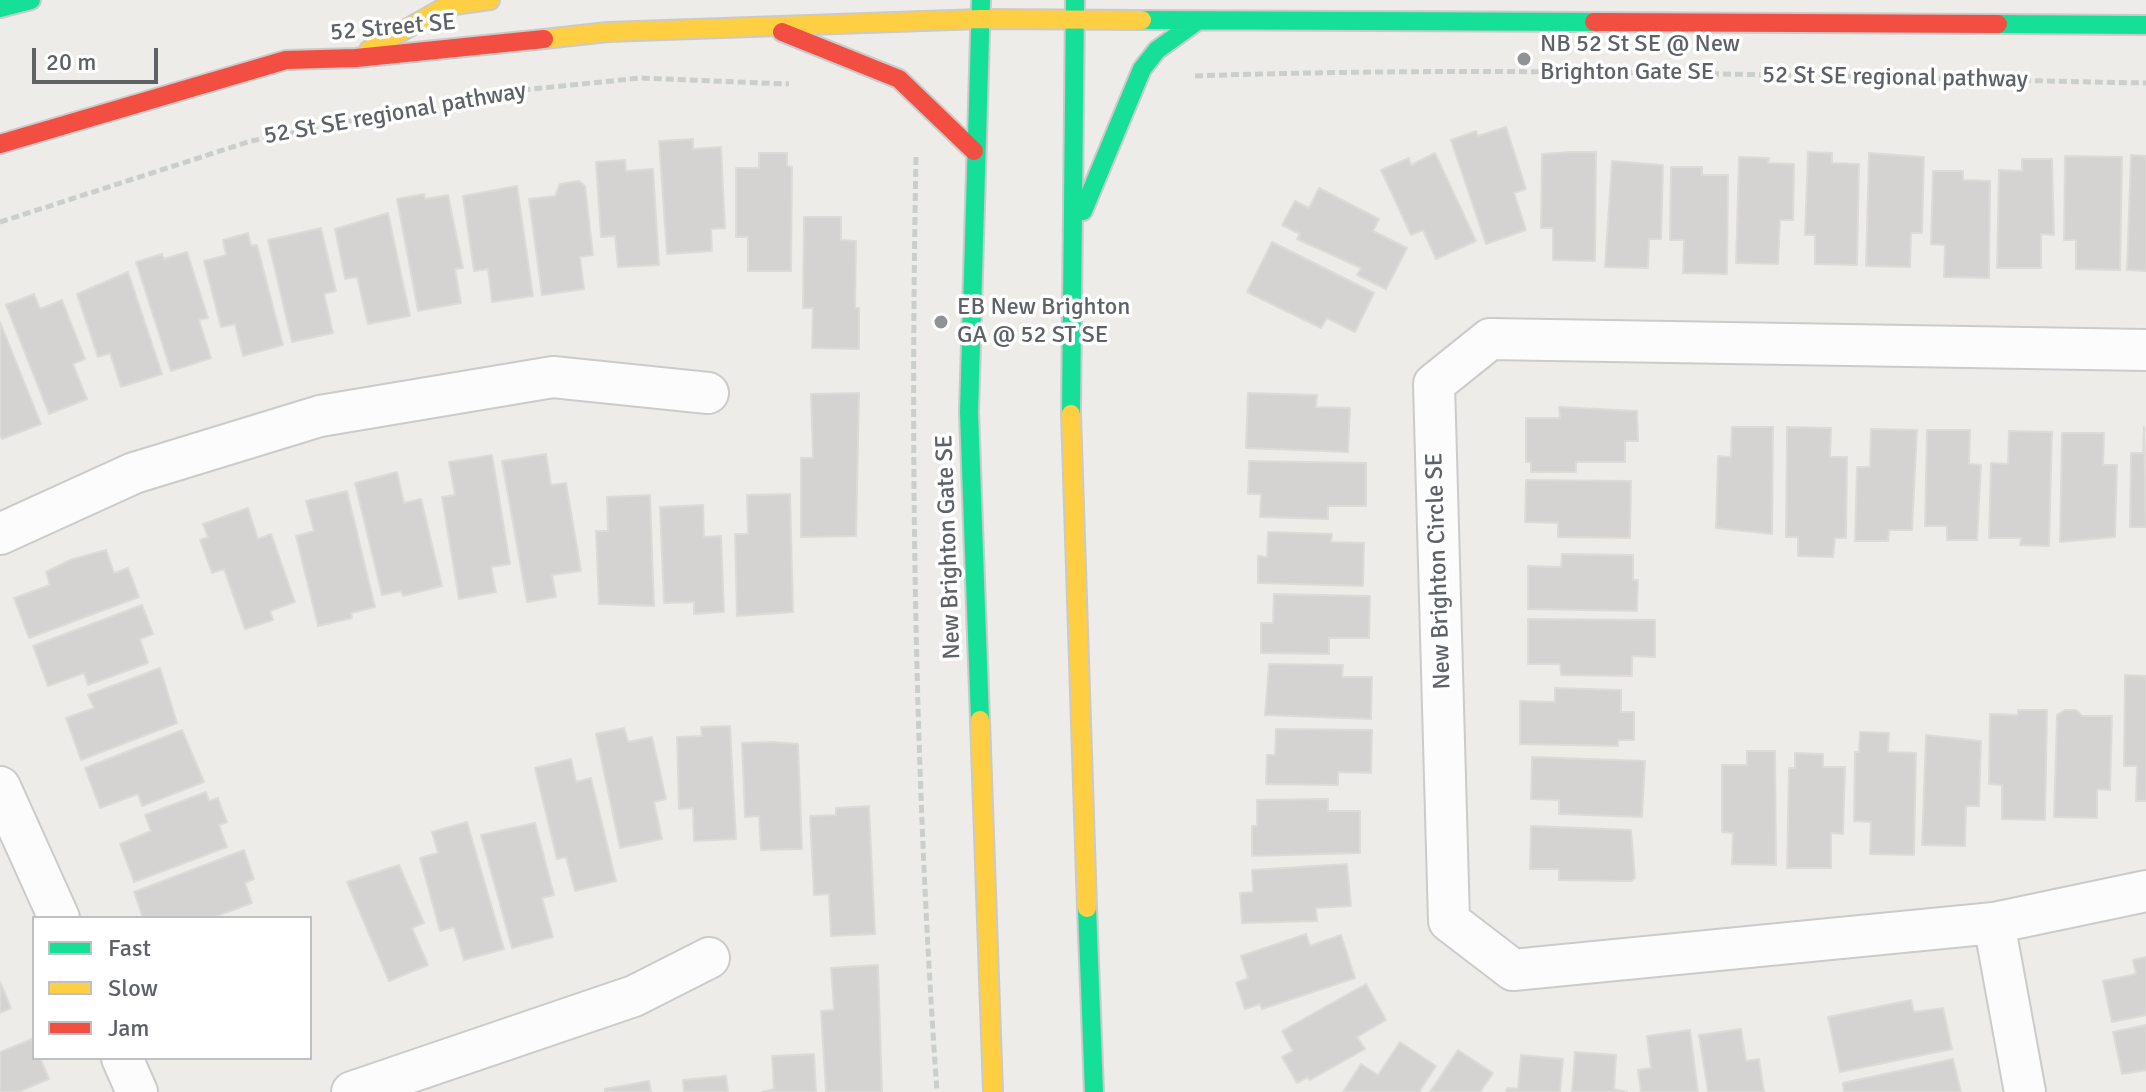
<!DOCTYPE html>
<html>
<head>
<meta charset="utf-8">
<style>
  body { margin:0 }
  #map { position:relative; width:2146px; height:1092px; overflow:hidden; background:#eeece8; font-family:Signika,sans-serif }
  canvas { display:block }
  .legend { position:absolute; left:32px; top:916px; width:280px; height:144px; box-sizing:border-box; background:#fff; border:2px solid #bfc0c2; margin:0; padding:10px 14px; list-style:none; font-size:24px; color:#5e6267 }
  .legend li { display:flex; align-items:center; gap:16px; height:40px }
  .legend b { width:40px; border:2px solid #bfc0c2 }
  .scale { position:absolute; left:32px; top:48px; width:126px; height:36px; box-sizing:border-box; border:4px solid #5e6267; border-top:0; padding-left:10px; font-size:24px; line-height:28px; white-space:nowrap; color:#5e6267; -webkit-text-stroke:6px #fff; paint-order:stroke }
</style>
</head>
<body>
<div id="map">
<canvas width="2146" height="1092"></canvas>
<ul class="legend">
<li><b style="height:10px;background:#16e098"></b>Fast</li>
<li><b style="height:10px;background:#ffcf43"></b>Slow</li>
<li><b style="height:10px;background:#f24e42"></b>Jam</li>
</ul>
<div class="scale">20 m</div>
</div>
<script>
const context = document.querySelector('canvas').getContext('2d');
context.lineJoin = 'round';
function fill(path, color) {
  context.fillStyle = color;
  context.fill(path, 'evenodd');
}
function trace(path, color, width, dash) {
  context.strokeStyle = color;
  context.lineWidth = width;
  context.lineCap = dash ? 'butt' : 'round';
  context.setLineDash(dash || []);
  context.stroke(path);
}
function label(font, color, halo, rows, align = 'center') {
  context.font = font + ' Signika,sans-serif';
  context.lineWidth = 7;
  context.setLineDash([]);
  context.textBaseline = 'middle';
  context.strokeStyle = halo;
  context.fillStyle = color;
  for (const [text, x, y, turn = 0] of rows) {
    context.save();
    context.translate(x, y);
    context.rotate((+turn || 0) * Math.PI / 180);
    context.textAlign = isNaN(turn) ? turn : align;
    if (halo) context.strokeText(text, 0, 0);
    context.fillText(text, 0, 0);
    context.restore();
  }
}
const building = new Path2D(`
  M1506 127 1526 189 1514 193 1526 230 1486 244 1451 140 1476 131 1478 136Z
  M693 139V149L721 147 725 228 711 229 712 251 667 254 659 141Z
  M1570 152H1596L1595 261 1553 260V228H1541L1542 154Z
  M1808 152 1832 153V163L1859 164 1857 265 1815 264V235H1805Z
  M759 153H787V166L792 167 791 271H748V237H736V168H759Z
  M1435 153 1476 241 1436 259 1423 230 1411 235 1381 170 1409 158 1411 165Z
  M1869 153 1924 157 1922 233H1911L1910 267 1866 266Z
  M2131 155 2146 156V271L2127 270Z
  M2065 156 2122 157 2120 270 2076 269V240H2064Z
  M1739 157 1769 158 1768 163 1794 164 1793 220H1780L1778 264 1736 263Z
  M2022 159H2052L2054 235 2041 234V268H1997L1999 170 2022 171Z
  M625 160 626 171 653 169 659 265 618 267 615 236 601 237 596 162Z
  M1612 161 1663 165 1661 239H1649L1648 268 1605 267Z
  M1671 167H1702V175H1728L1727 274 1683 273 1684 240H1670Z
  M1933 171H1963V180L1990 181 1989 278 1944 277 1945 245 1931 244Z
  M579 181 585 186 593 255 580 257 584 289 542 295 529 199 555 196 560 184Z
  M517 186 533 296 492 302 488 269 474 271 463 196Z
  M1319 188 1379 219 1373 231 1407 248 1386 289 1357 275 1361 268 1297 239 1300 234 1282 225 1295 201 1309 208Z
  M424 194 425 199 448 195 463 268 455 269 461 303 418 311 397 199Z
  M388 213 410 316 368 324 357 277 345 279 335 229Z
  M804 217H841V240L856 241 855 308H859V349L812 348 813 308H803Z
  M321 228 336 291 324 294 333 333 292 342 268 240Z
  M248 233 251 246 257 245 283 345 243 356 235 324 221 327 204 261 226 255 223 240Z
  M1272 242 1374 293 1355 332 1327 318 1321 328 1247 292Z
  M187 252 208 318 199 320 211 358 171 371 136 262 162 254 164 259Z
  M128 272 162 374 121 387 110 353 98 357 77 294Z
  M34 294 40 309 62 300 85 359 73 364 87 399 49 414 6 305Z
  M0 322 41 424 2 439 0 434Z
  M859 393 856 536 801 537V458H813L811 394Z
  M1248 393 1317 395 1316 407 1350 408 1348 452 1246 448Z
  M1559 407 1637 411 1638 441H1625V462H1576V472H1531V462H1526V418H1560Z
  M1732 427H1773L1772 534 1716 528 1718 456 1731 457Z
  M1787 427 1831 428 1830 457H1847L1846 538H1835L1833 557 1798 556V537H1786Z
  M2144 427 2146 527H2130L2131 453H2143Z
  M1871 429 1917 430 1912 530H1889L1888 541H1855L1857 467H1870Z
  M1927 430H1970L1969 464 1981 465 1977 540H1947V526H1925Z
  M2009 431 2052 432 2049 546 2020 545 2021 538H1989L1991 463 2008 464Z
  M2062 433H2104L2103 465H2117L2115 537 2060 542Z
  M546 454 551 485 566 483 581 571 552 575 556 597 527 602 502 461Z
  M492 455 510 564 491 567 496 592 459 599 442 497 455 495 449 462Z
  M1249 461 1366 463V506H1328V519L1260 517 1261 494H1248Z
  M397 472 404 503 421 499 442 586 403 596 401 591 382 595 355 483Z
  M1526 480 1631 481 1630 538 1558 537V523L1525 522Z
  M347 491 375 607 351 613 352 618 318 626 296 536 314 531 306 501Z
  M790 494 793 612 737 616 735 534H748L747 495Z
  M650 495 654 606 599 604 596 531H608L607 497Z
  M703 505 704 537 721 536 724 612 694 614V602L664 603 660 507Z
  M248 508 258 539 271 534 295 602 270 611 273 620 245 629 224 569 212 573 200 540 208 537 203 524Z
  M1268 532 1332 534 1331 542 1364 543 1363 586 1258 583V556L1267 557Z
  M106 550 114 573 128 568 139 597 29 638 14 598 50 585 46 572 70 560Z
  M1562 554 1633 555V580H1638L1637 611 1528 609V566L1561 567Z
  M1274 594 1370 596 1369 638H1329V654L1261 653V623H1273Z
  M142 605 153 634 140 639 148 663 88 685 84 673 48 686 33 646Z
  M1528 619 1655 620V657L1632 656V676L1561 675 1560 664H1528Z
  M1269 664 1343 665 1342 677H1372L1371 719 1265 715Z
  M160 668 177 723 81 760 66 718 94 708 88 695Z
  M2125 675 2146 676V801H2136L2137 766H2124Z
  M1555 688 1621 690V712H1634V740H1618V746L1520 744V701L1555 702Z
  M2018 710H2047L2045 820 2002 819V785L1989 784 1990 714 2018 715Z
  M2065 710H2076L2082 716H2112L2110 790 2097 789V818L2054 817 2057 715Z
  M730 726 736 839 694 841 693 808 679 809 677 737 702 736 701 727Z
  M624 728 628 742 652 737 666 799 654 802 662 839 620 848 596 734Z
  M1276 729 1372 730 1371 773 1338 772V785L1266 784 1267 755H1275Z
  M182 730 204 782 142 806 138 794 100 808 85 768Z
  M1860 732 1889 733 1888 752 1916 753 1914 855 1870 854 1871 822 1854 821 1855 752H1859Z
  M1926 735 1981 741 1979 806H1966L1965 846 1922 845Z
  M773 742 798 744 802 849 761 850 759 816 745 817 742 743Z
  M1747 751H1775L1776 865 1732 864 1733 833 1722 832V765H1747Z
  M1795 753 1823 754V767H1845L1843 834 1831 833V868H1787L1789 768H1795Z
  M1532 757 1645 761 1642 817 1559 814V800L1531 799Z
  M571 759 576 782 591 778 616 881 575 891 566 857 557 859 535 768Z
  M206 792 209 801 218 798 227 822 219 825 227 847 134 882 120 844 151 831 145 815Z
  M1328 799V811H1360V853L1252 856V826H1257V800Z
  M869 806 875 934 831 936 829 894 814 895 810 816 836 815V808Z
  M467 822 504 949 464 960 454 927 440 931 420 858 438 853 432 832Z
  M535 823 554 895 542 898 553 937 512 948 481 835Z
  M1531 826 1631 830 1635 878 1631 881 1559 880V869H1530Z
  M244 850 254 879 245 883 252 903 211 918H143L134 892Z
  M1347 864 1351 906 1316 908 1317 921 1242 923 1240 893 1253 892 1252 870Z
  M399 865 424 923 412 928 428 965 389 981 347 882Z
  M1306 934 1310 946 1341 935 1355 978 1262 1009 1260 1004 1245 1009 1236 983 1248 978 1241 956Z
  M2146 957V1015L2112 1022 2103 981 2136 974 2133 960Z
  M878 965 882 1092H826L821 1011 834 1010 831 968Z
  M0 982 11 1008 0 1013Z
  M1366 984 1386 1020 1357 1037 1365 1049 1310 1080 1308 1077 1297 1083 1282 1057 1293 1051 1282 1031Z
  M1911 1000 1914 1012 1943 1008 1952 1049 1840 1072 1828 1017Z
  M2146 1025V1070L2122 1074 2113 1032Z
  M1741 1029 1746 1061 1759 1059 1764 1092H1708L1699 1035Z
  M1690 1030 1698 1092H1641L1638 1070 1651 1068 1647 1036Z
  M32 1039 34 1058H40L49 1079 18 1092H0V1052Z
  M1400 1042 1436 1066 1419 1092H1343L1361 1064 1378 1075Z
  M1458 1050 1493 1073 1480 1092H1430Z
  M1575 1052 1616 1055 1614 1089 1627 1092H1572Z
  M814 1054 816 1092H762L774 1089 772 1056Z
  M1521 1055 1563 1059 1560 1092H1506L1507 1088 1518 1089Z
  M1953 1059 1961 1092H1844L1843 1083Z
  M726 1076 728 1092H684L683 1080Z
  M649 1081 651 1092H605V1089Z`);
fill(building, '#d5d3d1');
trace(building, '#dddbd8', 2);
const street = new Path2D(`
  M2146 350 1490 339 1434 384 1449 921 1513 970 1994 923 2146 891
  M0 534 134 473 320 416 553 377 708 393
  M0 787 59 918
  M1994 923 2025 1092
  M122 1058 137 1092
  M352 1092 634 996 709 958`);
const fast = new Path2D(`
  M0 8 31 0
  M1142 20 1594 22
  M1998 24 2146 25
  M1083 211 1142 69 1157 50 1196 22
  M1071 414 1075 0
  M980 720 969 412 981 0
  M1087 908 1094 1092`);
const slow = new Path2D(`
  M544 39 608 32 981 19 1142 20
  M369 50 447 6 490 0
  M1071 414 1087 908
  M980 720 993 1092`);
const jam = new Path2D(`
  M1594 22 1998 24
  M782 32 899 79 974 151
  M0 144 286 60 356 58 544 39`);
trace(street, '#cacbca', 44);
trace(fast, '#cacaca', 22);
trace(slow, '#cacaca', 22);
trace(jam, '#cacaca', 22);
trace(new Path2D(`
  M1195 76C1512 65 1829 77 2146 83
  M916 157C910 468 915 781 937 1092
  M0 222 251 141 484 94 640 78 789 84`), '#cacfcb', 5, [8, 4]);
trace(street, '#fcfcfc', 40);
trace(fast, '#16e098', 18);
trace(slow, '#ffcf43', 18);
trace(jam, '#f24e42', 18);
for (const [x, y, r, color] of [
  [1524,59,8,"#909294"],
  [941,322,8,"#909294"]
]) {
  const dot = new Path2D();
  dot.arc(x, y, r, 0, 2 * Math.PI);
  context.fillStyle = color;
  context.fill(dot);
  trace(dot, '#fff', 3);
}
label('24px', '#5e6267', '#fff', [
  ["52 Street SE",393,28,-5],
  ["52 St SE regional pathway",1895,78,1],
  ["52 St SE regional pathway",395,114,-10],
  ["New Brighton Gate SE",949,547,-92],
  ["New Brighton Circle SE",1439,571,-92]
]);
label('24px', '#5e6267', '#fff', [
  ["NB 52 St SE @ New",1540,45],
  ["Brighton Gate SE",1540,73],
  ["EB New Brighton",957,308],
  ["GA @ 52 ST SE",957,336]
], 'left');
</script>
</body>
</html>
